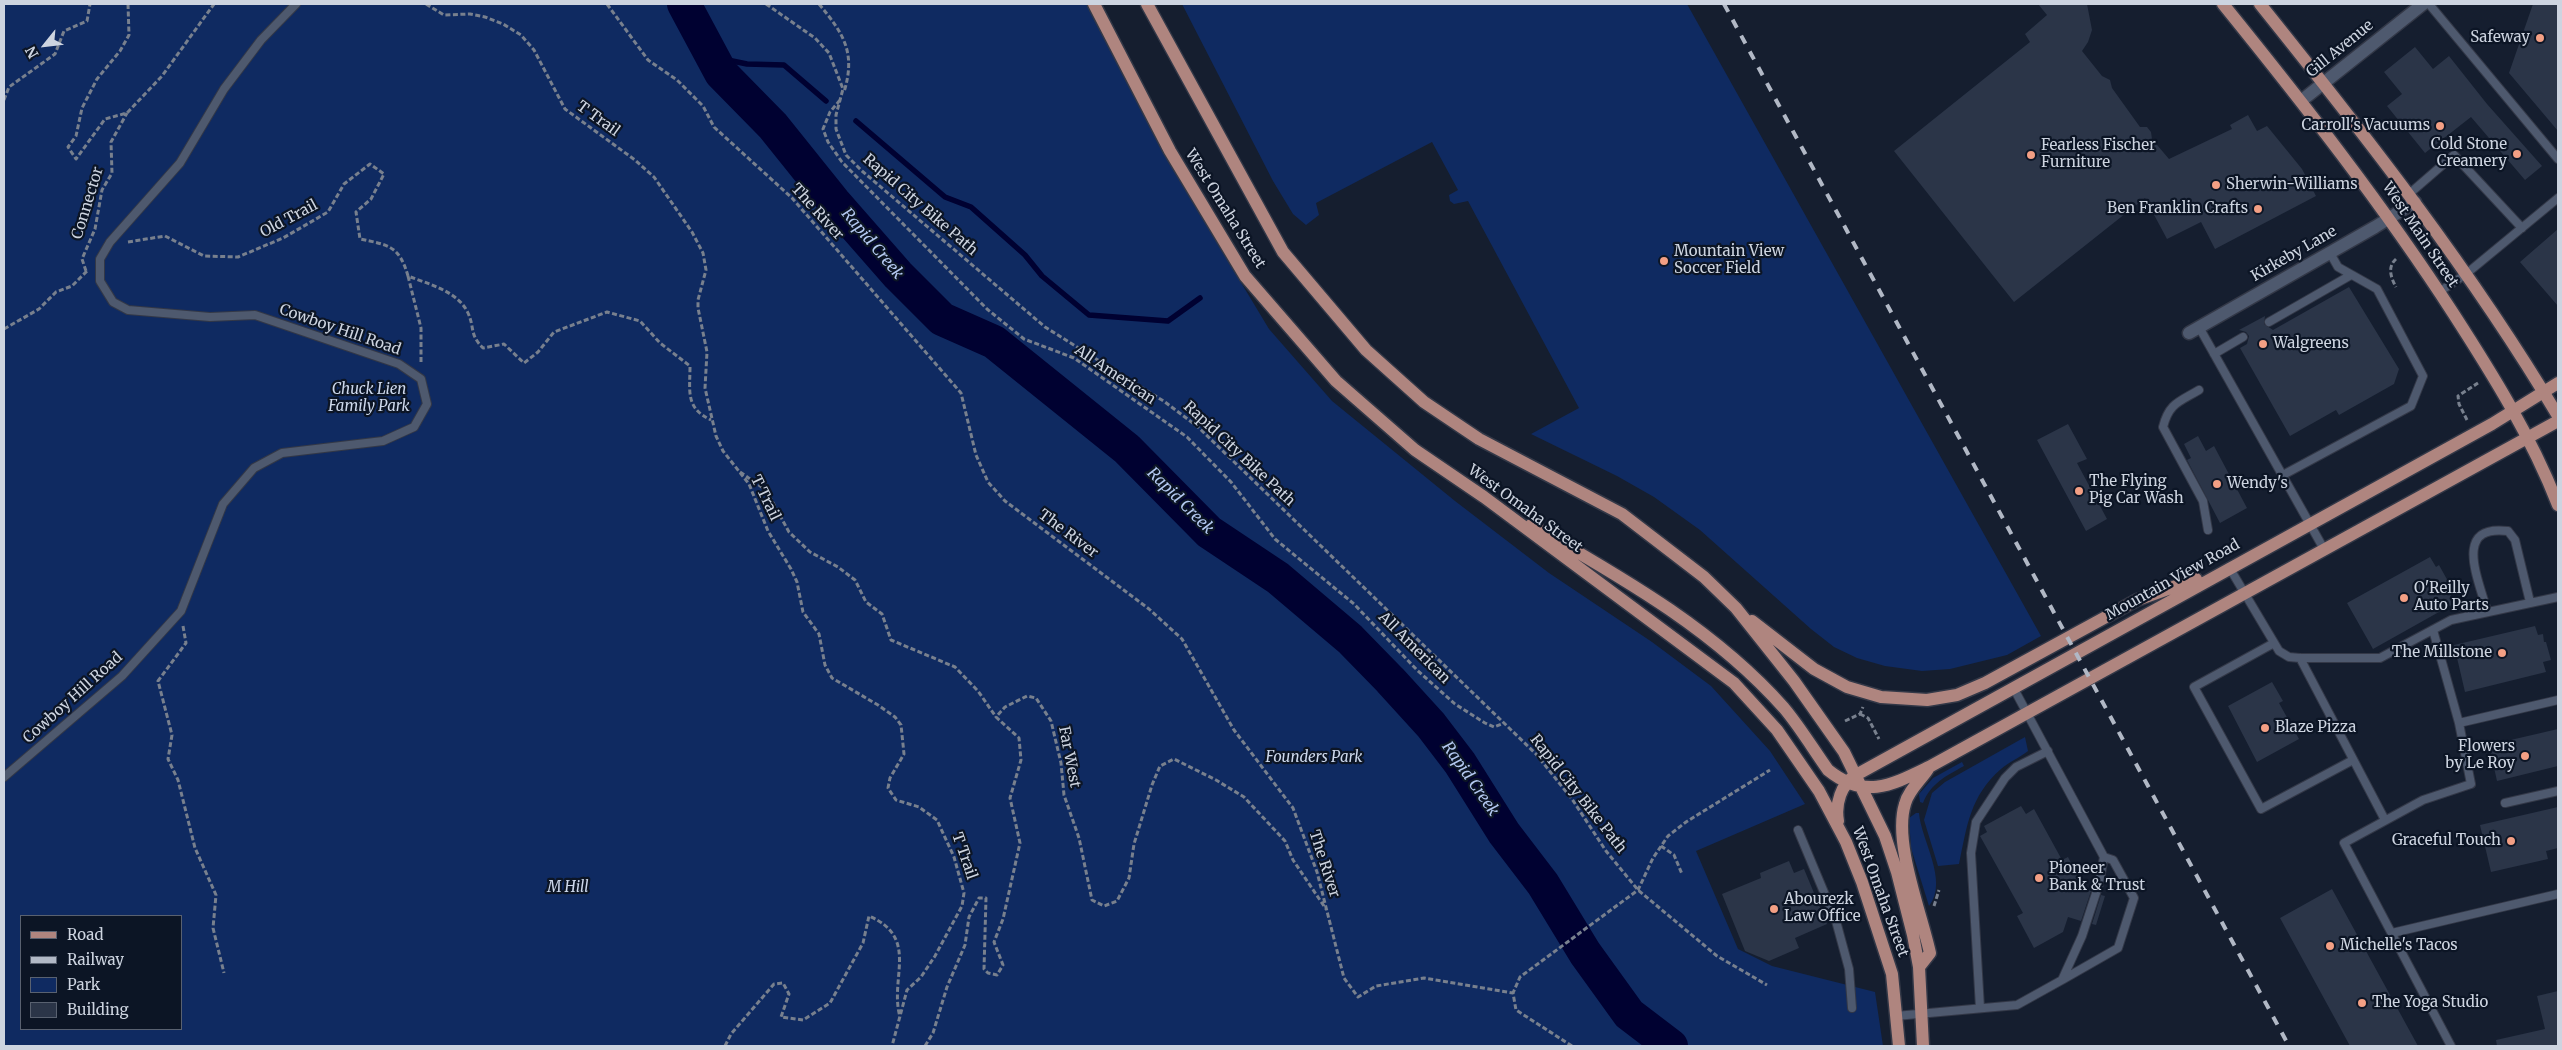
<!DOCTYPE html>
<html>
<head>
<meta charset="utf-8">
<style>
  body { margin:0 }
  #map { position:relative; width:2562px; height:1050px; overflow:hidden; background:#151e2f; font-family:Merriweather,serif }
  canvas { display:block }
  .frame { position:absolute; inset:0; border:5px solid #cdd4e0; pointer-events:none }
  .legend { position:absolute; left:20px; top:915px; width:162px; height:115px; box-sizing:border-box; background:#0c1525; border:1px solid #596170; margin:0; padding:6px 9px; list-style:none; font-size:15px; color:#cdd4e0 }
  .legend li { display:flex; align-items:center; gap:10px; height:25px }
  .legend b { width:25px; border:1px solid #596170 }
  .north { position:absolute; left:20px; top:20px; width:50px; height:50px; -webkit-text-stroke:4px #0c1525; paint-order:stroke; rotate:241deg; font-size:14px; font-weight:700; line-height:20px; text-align:center; color:#cdd4e0 }
  .north::after { content:''; display:block; margin:auto; width:18px; height:22px; background:#cdd4e0; clip-path:polygon(50% 0,100% 100%,50% 72%,0 100%) }
</style>
</head>
<body>
<div id="map">
<canvas width="2562" height="1050"></canvas>
<div class="frame"></div>
<ul class="legend">
<li><b style="height:6px;background:#af857f"></b>Road</li>
<li><b style="height:6px;background:#b1b8c5"></b>Railway</li>
<li><b style="height:14px;background:#0f2a61"></b>Park</li>
<li><b style="height:14px;background:#2b3548"></b>Building</li>
</ul>
<div class="north">N</div>
</div>
<script>
const context = document.querySelector('canvas').getContext('2d');
context.lineJoin = 'round';
function fill(path, color) {
  context.fillStyle = color;
  context.fill(path, 'evenodd');
}
function trace(path, color, width, dash) {
  context.strokeStyle = color;
  context.lineWidth = width;
  context.lineCap = dash ? 'butt' : 'round';
  context.setLineDash(dash || []);
  context.stroke(path);
}
function label(font, color, halo, rows, align = 'center') {
  context.font = font + ' Merriweather,serif';
  context.lineWidth = 4.5;
  context.setLineDash([]);
  context.textBaseline = 'middle';
  context.strokeStyle = halo;
  context.fillStyle = color;
  for (const [text, x, y, turn = 0] of rows) {
    context.save();
    context.translate(x, y);
    context.rotate((+turn || 0) * Math.PI / 180);
    context.textAlign = isNaN(turn) ? turn : align;
    if (halo) context.strokeText(text, 0, 0);
    context.fillText(text, 0, 0);
    context.restore();
  }
}
fill(new Path2D(`
  M4 4H1087L1219 246 1269 329 1332 401 1455 501 1549 573 1652 642 1711 686 1770 751 1805 804 1696 851 1738 949 1772 966 1875 992 1883 1046H4ZM21 916H181V1029H21Z
  M1182 4H1687L2041 636 2007 655 1950 669 1922 671 1885 666 1857 658 1834 647 1811 629 1700 530 1654 497 1617 476 1531 434 1579 408 1468 201 1454 204 1450 201 1449 195 1458 190 1432 142 1316 203 1319 215 1306 225 1293 214 1273 181Z
  M2025 737 2028 751C2019 758 2009 762 2001 769 1970 796 1967 826 1959 864L1938 866 1924 820 1932 793 1945 782Z
  M1962 762 1964 766C1946 776 1931 783 1923 803L1920 802 1919 794 1933 778Z
  M1916 813H1919C1921 840 1949 881 1929 906L1911 848 1909 818Z`), '#0f2a61');
trace(new Path2D(`
  M713 57 747 64 784 65 826 101
  M856 121 945 197 971 207 1025 255 1042 276 1089 315 1168 321 1200 298`), '#000131', 5.5);
trace(new Path2D(`
  M684 4 721 73 773 126 834 202 898 275 942 319 994 342 1127 449 1209 532 1278 578 1350 639 1390 680 1431 725 1460 763 1504 833 1543 884 1585 953 1629 1014 1671 1046`), '#000131', 34);
fill(new Path2D(`
  M2038 4H2087L2092 30 2088 42 2082 51 2102 76 2110 80 2112 88 2140 127H2147L2151 132 2152 139 2169 159 2232 129 2230 125 2248 115 2257 131 2267 126 2302 169 2316 196 2215 249 2201 222 2167 239 2145 198 2014 302 1894 151 2030 42 2025 34 2047 15Z
  M2533 4H2558V131L2509 73Z
  M2415 47 2433 69 2449 56 2487 104 2542 166 2525 180 2471 117 2425 153 2387 106 2402 94 2384 72Z
  M2558 229V306L2520 262Z
  M2349 287 2399 369 2394 384 2339 415 2336 410 2290 436 2240 348 2247 344 2249 336 2246 332 2239 330 2265 316 2264 324 2273 330Z
  M2068 424 2087 459 2077 463 2107 519 2086 531 2037 440Z
  M2198 436 2206 451 2214 446 2247 508 2220 523 2187 460 2191 458 2184 444Z
  M2430 557 2436 567 2439 565 2454 592 2450 594 2455 603 2373 649 2347 603Z
  M2535 626 2538 635 2543 634 2544 642H2546L2551 660 2543 662 2546 672 2465 692 2454 645Z
  M2272 682 2283 701 2279 703 2299 739 2257 762 2228 706Z
  M2558 729V766L2497 781 2489 745Z
  M2021 806 2026 814 2034 809 2062 860 2068 857 2080 881 2078 888 2091 891 2081 921 2068 917 2063 932 2034 948 2017 916 2023 913 1980 836 1987 832 1984 826Z
  M2558 807V848L2546 851 2548 859 2491 872 2480 825Z
  M1789 861 1794 873 1804 869 1827 924 1795 938 1799 948 1769 961 1745 951 1722 894 1761 878 1760 873Z
  M2332 889 2418 1046H2350L2280 918Z
  M2101 895 2105 896 2096 925 2092 924Z
  M2558 991V1046H2497L2496 1040 2545 1029 2537 996Z`), '#2b3548');
const service = new Path2D(`
  M2429 4 2558 159
  M2409 194 2454 155 2522 228
  M2439 292 2466 274 2558 198
  M2269 322 2351 275
  M2199 327 2325 551
  M2214 354 2243 337
  M2199 390C2179 402 2169 403 2163 427L2203 501 2208 530
  M2283 475 2411 406 2423 376 2377 289 2338 267 2330 253
  M2229 567 2279 651 2289 657 2300 658H2380L2451 620 2558 597
  M2487 611C2479 580 2452 524 2508 531L2515 540 2530 602
  M2433 630 2459 723 2471 784 2423 800 2344 843 2451 1046
  M2274 643 2194 687 2261 809 2353 760
  M2300 658 2385 820
  M2459 723 2558 700
  M4 777 122 676 181 611 223 504 254 468 282 453 383 441 414 427 427 404 421 379 399 364 255 315 210 317 128 310 113 302 100 281V259L110 242 180 163 224 89 261 40 296 4
  M2505 803 2558 791
  M1798 830 1836 921 1849 969 1852 1008
  M2392 933 2558 894
  M2062 980 2118 948 2134 898 2113 860 2104 857
  M1980 1008 1971 853 1976 822 2005 778 2016 767 2048 751
  M1896 1016 2017 1005 2062 980 2082 936 2099 884 2104 857 2013 687`);
const minor = new Path2D(`
  M2301 101 2423 4
  M2189 333 2375 227 2415 202`);
const primary = new Path2D(`
  M1094 4 1170 151 1245 276 1336 381 1415 450 1484 497 1734 683 1777 730 1819 791 1846 842 1862 882 1892 974 1899 1046
  M1147 4 1283 252 1366 350 1424 402 1479 439 1622 514 1704 577 1736 608 1794 681 1844 752 1885 836 1897 872 1913 935 1919 967 1923 1046
  M2223 4C2304 104 2383 205 2453 313 2493 375 2531 436 2558 505
  M2260 4C2366 136 2471 270 2558 416
  M1531 525C1621 577 1714 629 1784 708 1800 727 1813 749 1828 770 1865 800 1892 785 1929 767L2558 421
  M1752 621 1814 669 1847 687 1881 697 1927 700 1957 695 1985 683 2137 600 2196 579
  M1838 821C1835 804 1841 784 1856 775L2492 424 2558 383
  M1919 967 1930 953C1921 912 1893 842 1905 804 1908 791 1921 780 1928 769`);
trace(service, '#333847', 10);
trace(minor, '#333847', 15);
trace(primary, '#333847', 15);
trace(new Path2D(`
  M128 4 129 35 120 51 97 79 82 108 76 136 68 147 76 159 105 119 127 113 162 76 214 4
  M426 4 444 15 470 14 485 17 503 24 521 35 534 50 565 109 635 160 654 177 692 232 703 253 706 270 698 300V308L707 352 705 388 716 436 723 451 749 484 768 531 791 569 797 582 803 612 819 634 825 665 832 678 878 705 895 717 901 725 904 754 890 778 888 788 896 800 919 807 937 820 954 857 964 893 962 906 935 956 921 977 907 990 892 1046
  M607 4 648 60 677 80 703 106 714 127 792 198 961 393 976 455 988 482 1005 501 1149 609 1182 639 1234 730 1293 808 1317 872 1344 978 1358 997 1376 986 1424 978 1513 993
  M766 4 815 38 829 53 843 89 836 115V129L846 155 862 171 1045 327 1165 402 1198 427 1536 754 1572 799 1606 851 1638 890 1717 956 1767 985
  M819 4C844 34 856 53 844 92
  M4 100 9 87 55 54 64 31 87 21 90 4
  M840 100 830 112 823 129 828 142 842 162 987 309 1024 339 1074 358 1187 437 1231 482 1275 539 1354 604 1417 670 1455 704 1485 723 1494 727 1504 723
  M128 242 165 236 204 256 238 257 283 238 328 212 344 184 370 164 384 174 371 199 356 212 360 239C388 245 399 245 408 276 428 284 458 291 468 313 475 328 469 334 483 348L504 344 524 363 538 352 554 332 607 312 640 321 660 343 690 366C690 391 685 408 711 420
  M2396 259C2387 267 2391 278 2396 287
  M86 271 82 259 95 229 102 190 112 173 111 142 127 113
  M408 276 421 328V363
  M4 329 39 309 56 292 72 286 88 270
  M2467 420 2459 404 2458 396 2478 383
  M740 472 766 490 789 532 810 552 838 567 855 580 866 602 882 614 891 640 955 667 978 691 996 717
  M183 626 186 643 158 681 172 735 168 759 178 780 195 848 216 895 213 928 224 973
  M1860 714 1868 718 1879 739
  M1845 721 1860 714 1863 707
  M1661 846 1674 855 1682 874
  M1934 906 1939 890
  M725 1046 731 1034 774 984 783 983 789 994 781 1017 803 1020 830 1003 863 943 869 916C920 938 889 978 900 1017
  M925 1046 933 1033 947 987 965 945 969 917 979 898H986L984 969 988 973 997 975 1003 965 994 942 1003 919 1020 843 1010 798 1021 760 1019 738 996 717 1005 707 1027 696 1036 698 1051 721 1061 763 1064 795 1079 838 1092 900 1104 906 1117 901 1129 878 1134 844 1152 785 1160 766 1174 759 1216 780 1244 797 1285 841 1293 860 1326 909
  M1572 1046 1516 1010 1513 993 1520 977 1638 890 1653 858 1668 836 1686 822 1770 770`), '#78808e', 3, [5, 2.5]);
trace(service, '#4e596e', 8);
trace(minor, '#4e596e', 12);
trace(primary, '#af857f', 12);
trace(new Path2D(`
  M1724 4 2289 1046`), '#b1b8c5', 4, [9, 9]);
for (const [x, y, r, color] of [
  [2540,38,5,"#f39f84"],
  [2440,126,5,"#f39f84"],
  [2517,154,5,"#f39f84"],
  [2031,155,5,"#f39f84"],
  [2216,185,5,"#f39f84"],
  [2258,209,5,"#f39f84"],
  [1664,261,5,"#f39f84"],
  [2263,344,5,"#f39f84"],
  [2217,484,5,"#f39f84"],
  [2079,491,5,"#f39f84"],
  [2404,598,5,"#f39f84"],
  [2502,653,5,"#f39f84"],
  [2265,728,5,"#f39f84"],
  [2525,756,5,"#f39f84"],
  [2511,841,5,"#f39f84"],
  [2039,878,5,"#f39f84"],
  [1774,909,5,"#f39f84"],
  [2330,946,5,"#f39f84"],
  [2362,1003,5,"#f39f84"]
]) {
  const dot = new Path2D();
  dot.arc(x, y, r, 0, 2 * Math.PI);
  context.fillStyle = color;
  context.fill(dot);
  trace(dot, '#0c1525', 2);
}
label('15px', '#cdd4e0', '#0c1525', [
  ["Safeway",2530,38,"right"],
  ["Carroll's Vacuums",2430,126,"right"],
  ["Cold Stone",2507,145,"right"],
  ["Creamery",2507,162,"right"],
  ["Fearless Fischer",2041,146],
  ["Furniture",2041,163],
  ["Sherwin-Williams",2226,185],
  ["Ben Franklin Crafts",2248,209,"right"],
  ["Mountain View",1674,252],
  ["Soccer Field",1674,269],
  ["Walgreens",2273,344],
  ["The Flying",2089,482],
  ["Pig Car Wash",2089,499],
  ["Wendy's",2227,484],
  ["O'Reilly",2414,589],
  ["Auto Parts",2414,606],
  ["The Millstone",2492,653,"right"],
  ["Blaze Pizza",2275,728],
  ["Flowers",2515,747,"right"],
  ["by Le Roy",2515,764,"right"],
  ["Graceful Touch",2501,841,"right"],
  ["Pioneer",2049,869],
  ["Bank & Trust",2049,886],
  ["Abourezk",1784,900],
  ["Law Office",1784,917],
  ["Michelle's Tacos",2340,946],
  ["The Yoga Studio",2372,1003]
], 'left');
label('15px', '#cdd4e0', '#0c1525', [
  ["Gill Avenue",2340,49,-39],
  ["T Trail",598,119,36],
  ["Connector",88,203,-73],
  ["Rapid City Bike Path",920,205,41],
  ["West Omaha Street",1225,209,58],
  ["The River",817,212,48],
  ["Old Trail",289,219,-28],
  ["West Main Street",2420,235,56],
  ["Kirkeby Lane",2294,254,-30],
  ["Cowboy Hill Road",340,330,19],
  ["All American",1115,375,34],
  ["Rapid City Bike Path",1239,454,43],
  ["T Trail",765,498,64],
  ["West Omaha Street",1525,509,36],
  ["The River",1068,534,37],
  ["Mountain View Road",2173,580,-29],
  ["All American",1414,648,45],
  ["Cowboy Hill Road",73,698,-42],
  ["Far West",1069,757,79],
  ["Rapid City Bike Path",1578,794,52],
  ["T Trail",964,856,71],
  ["The River",1324,864,72],
  ["West Omaha Street",1880,892,70]
]);
label('italic 15px', '#cdd8ec', '#0c1525', [
  ["Chuck Lien",369,390],
  ["Family Park",369,407],
  ["Founders Park",1314,758],
  ["M Hill",568,888]
]);
label('italic 16px', '#b4c9f1', '#0c1525', [
  ["Rapid Creek",872,244,50],
  ["Rapid Creek",1180,501,45],
  ["Rapid Creek",1470,779,55]
]);
</script>
</body>
</html>
